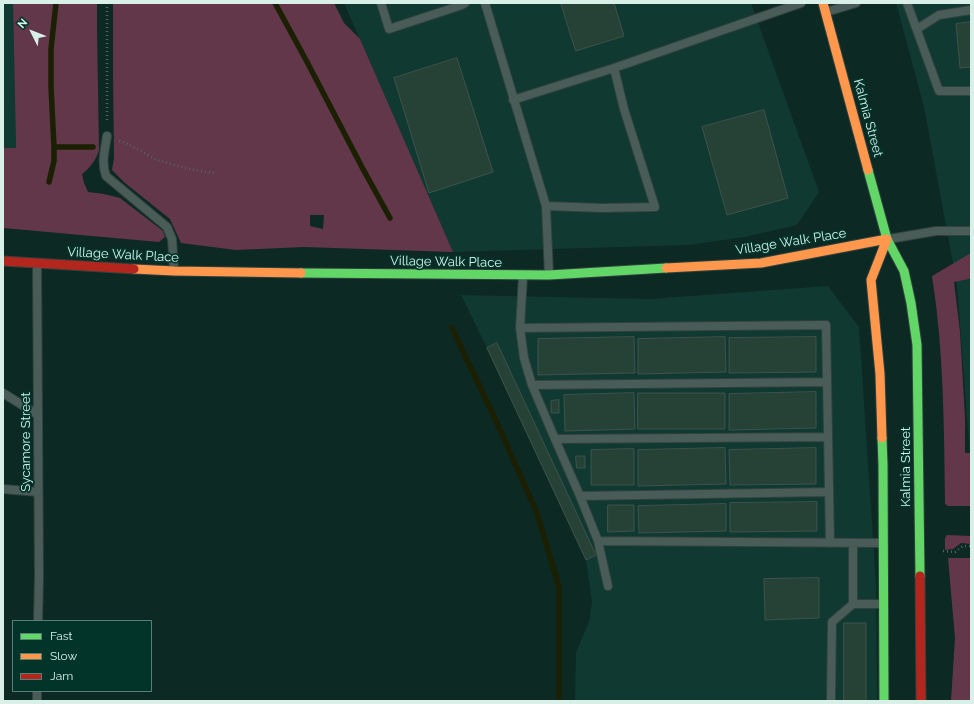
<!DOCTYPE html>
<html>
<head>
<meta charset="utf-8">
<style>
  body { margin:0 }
  #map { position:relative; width:974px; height:704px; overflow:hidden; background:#0d2923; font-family:Raleway,sans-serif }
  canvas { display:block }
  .frame { position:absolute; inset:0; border:4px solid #d8f0e8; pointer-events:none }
  .legend { position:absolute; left:12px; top:620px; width:140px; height:72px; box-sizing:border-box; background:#02342a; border:1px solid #587f76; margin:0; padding:5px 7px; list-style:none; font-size:12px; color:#d8f0e8 }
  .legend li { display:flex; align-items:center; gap:8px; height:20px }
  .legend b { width:20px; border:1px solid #587f76 }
  .north { position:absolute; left:12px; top:12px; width:40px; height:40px; -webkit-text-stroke:3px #02342a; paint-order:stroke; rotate:312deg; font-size:11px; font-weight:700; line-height:16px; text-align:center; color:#d8f0e8 }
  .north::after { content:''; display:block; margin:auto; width:14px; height:18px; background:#d8f0e8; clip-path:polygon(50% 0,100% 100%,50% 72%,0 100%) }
</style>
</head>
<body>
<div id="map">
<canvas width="974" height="704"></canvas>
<div class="frame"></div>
<ul class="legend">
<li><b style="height:5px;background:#63d668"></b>Fast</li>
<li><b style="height:5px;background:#ff974d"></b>Slow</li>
<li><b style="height:5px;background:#b3261e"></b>Jam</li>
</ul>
<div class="north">N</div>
</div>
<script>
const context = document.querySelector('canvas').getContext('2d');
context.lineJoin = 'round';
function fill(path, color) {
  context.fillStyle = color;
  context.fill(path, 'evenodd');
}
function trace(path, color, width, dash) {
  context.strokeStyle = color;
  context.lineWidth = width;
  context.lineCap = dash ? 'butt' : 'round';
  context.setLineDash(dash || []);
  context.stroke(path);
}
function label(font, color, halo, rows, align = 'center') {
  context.font = font + ' Raleway,sans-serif';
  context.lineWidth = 3.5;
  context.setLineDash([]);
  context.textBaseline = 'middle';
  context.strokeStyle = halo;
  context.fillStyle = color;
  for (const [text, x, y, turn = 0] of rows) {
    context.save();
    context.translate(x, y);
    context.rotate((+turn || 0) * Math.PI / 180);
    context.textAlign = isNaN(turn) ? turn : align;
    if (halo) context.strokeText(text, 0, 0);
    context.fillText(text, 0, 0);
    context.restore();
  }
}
fill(new Path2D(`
  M3 3H13L16 148H3Z
  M344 3H751L819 192 797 225 745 237 689 245 453 252Z
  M896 3H971V462L970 457 957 285 924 107Z
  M828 286 859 327 876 584 877 701H575L576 652 589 622 592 602 586 560 487 348 461 295 649 299Z`), '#103931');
fill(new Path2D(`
  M13 3H97V29L99 150C96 160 90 168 82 174L84 183 88 192 104 194 120 198 163 231 165 237 159 242 3 228V148H16Z
  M113 3H334L344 23 360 39 453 252 304 247 236 250 181 243 170 219 125 183 112 170 114 158 113 72ZM310 215H324L323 229 310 226Z
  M971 253V276L969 279 954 282 960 332 965 418V453H971V506H948L945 504C944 428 944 351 932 276Z
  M947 535 971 536V544L961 543 953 549 945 550V538Z
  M948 558H971V701H951L955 638Z`), '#63374a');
trace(new Path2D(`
  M275 3 306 60 363 169 390 218
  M54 147H93
  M49 182 54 161V147L51 87V49L56 3
  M452 328 497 423 537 513 559 587V701`), '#1b2003', 5.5);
const building = new Path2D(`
  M561 3H614L624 36 576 51Z
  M971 22V67L960 68 956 24Z
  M457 58 493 172 429 193 394 78Z
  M764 110 788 198 727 215 702 127Z
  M634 337 635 373 538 375V339Z
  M725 337 726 372 638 374V339Z
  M816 337V372L729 373V338Z
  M497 343 596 555 586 560 487 348Z
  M816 392V428L729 430V394Z
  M634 393 635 429 565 431 564 395Z
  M638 393H725V429H638Z
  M559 400V413H551V401Z
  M725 448 726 484 638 486V450Z
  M816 448V484L730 485 729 450Z
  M634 449V485H591V450Z
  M576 456H585V468H577Z
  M817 502V531L730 532V503Z
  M726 504V531L639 533 638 506Z
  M608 505H634V531L608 532Z
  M819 578V618L765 620 764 579Z
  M844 623H866V701H844Z`);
fill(building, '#264237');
trace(building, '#3e524b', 1);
const lane = new Path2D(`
  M381 3 389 29 462 5 465 3
  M485 3 546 206
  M907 3 939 91H971
  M826 12 856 3
  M917 29 939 15 971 10
  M513 100 614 68
  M107 136C105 149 101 163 106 176L167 227 172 239 174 270
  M889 239 936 231H971
  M37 264 39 577 38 621
  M549 275 546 206 603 208 655 207 624 109 614 68 801 3
  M523 276 520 328 524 358 532 385 555 439 580 496 598 541 608 586
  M520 328 826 325 830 543
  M532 385 827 382
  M3 393 38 415
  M555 439 828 437
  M3 489 38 492
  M580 496 829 492
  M598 541 883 543
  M853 604V543
  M37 701V691
  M831 701 832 622 853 604H882`);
const fast = new Path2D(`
  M868 170 887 239 904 271 911 303 917 345 920 576
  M301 273 549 275 666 268
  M882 438 883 465 884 701`);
const slow = new Path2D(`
  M823 3 868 170
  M666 268 761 263 887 239
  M134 269 174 271 301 273
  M882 438 880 374 871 280 887 239`);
const jam = new Path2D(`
  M3 261 134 269
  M920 576 921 701`);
trace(lane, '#30423e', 10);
trace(fast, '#30423e', 11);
trace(slow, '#30423e', 11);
trace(jam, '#30423e', 11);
trace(new Path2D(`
  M107 3V122
  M119 141 126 143 157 160 188 169 214 173
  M943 551 955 552 963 546H971`), '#546461', 2.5, [1, 3]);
trace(lane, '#4a5c57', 8);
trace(fast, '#63d668', 9);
trace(slow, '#ff974d', 9);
trace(jam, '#b3261e', 9);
label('13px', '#d8f0e8', '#02342a', [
  ["Kalmia Street",868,118,75],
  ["Village Walk Place",791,242,-9],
  ["Village Walk Place",123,255,3],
  ["Village Walk Place",446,262,1],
  ["Sycamore Street",26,442,-90],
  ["Kalmia Street",906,467,-90]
]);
</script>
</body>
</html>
